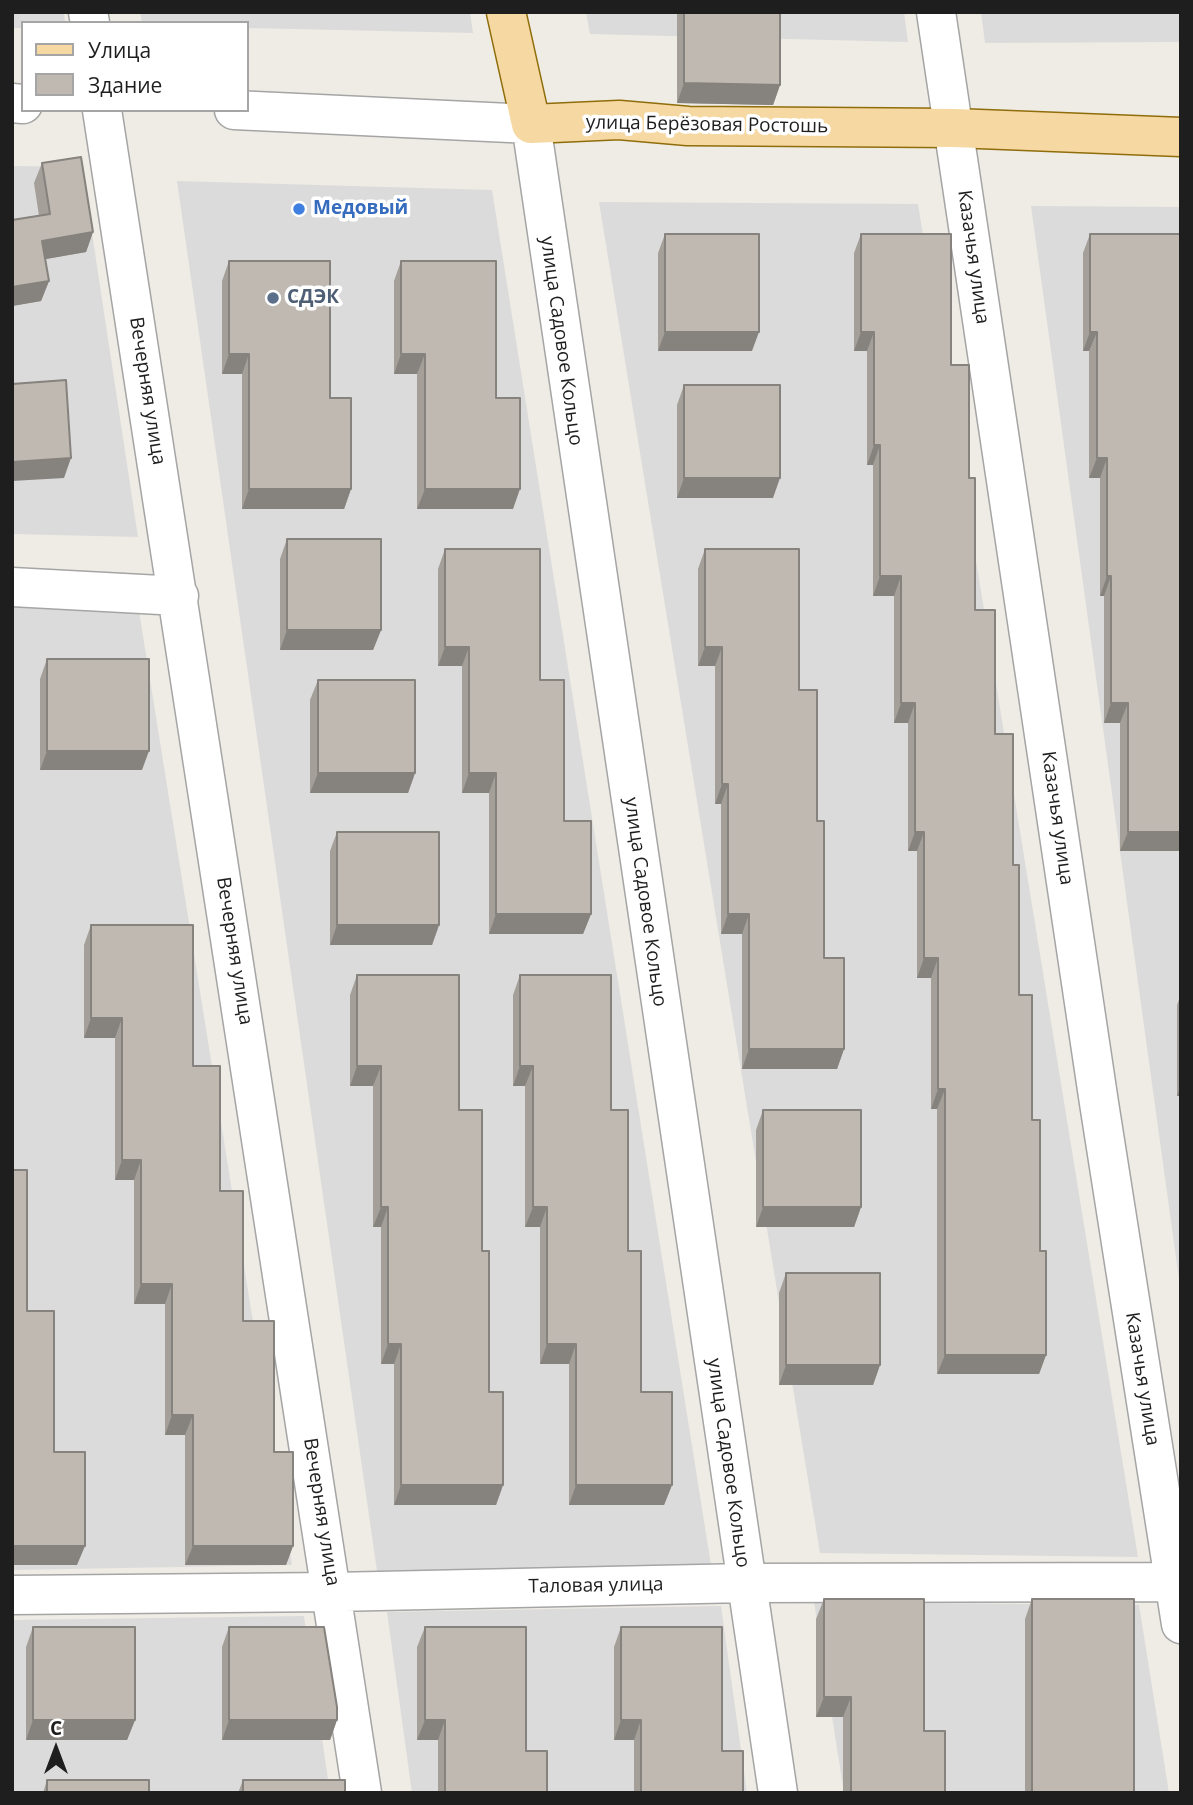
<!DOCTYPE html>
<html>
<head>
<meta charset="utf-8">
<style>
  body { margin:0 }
  #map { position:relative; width:1193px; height:1805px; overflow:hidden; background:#efece5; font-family:"Open Sans",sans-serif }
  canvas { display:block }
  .frame { position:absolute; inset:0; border:14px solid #1e1e1e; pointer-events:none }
  .legend { position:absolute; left:21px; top:21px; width:228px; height:91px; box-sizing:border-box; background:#fff; border:2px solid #a5a5a5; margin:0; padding:9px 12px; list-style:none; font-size:21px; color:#1e1e1e }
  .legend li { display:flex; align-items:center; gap:14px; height:35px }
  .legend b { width:35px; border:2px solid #a5a5a5 }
  .north { position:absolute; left:21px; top:1714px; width:70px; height:70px; -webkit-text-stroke:5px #fff; paint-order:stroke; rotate:0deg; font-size:19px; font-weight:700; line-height:28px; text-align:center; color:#1e1e1e }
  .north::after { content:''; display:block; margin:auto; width:24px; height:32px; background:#1e1e1e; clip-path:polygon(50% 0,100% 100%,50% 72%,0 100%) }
</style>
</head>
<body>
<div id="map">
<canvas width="1193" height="1805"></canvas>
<div class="frame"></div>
<ul class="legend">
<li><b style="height:9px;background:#f6d8a3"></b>Улица</li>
<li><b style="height:19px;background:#bfb9b2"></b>Здание</li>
</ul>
<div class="north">С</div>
</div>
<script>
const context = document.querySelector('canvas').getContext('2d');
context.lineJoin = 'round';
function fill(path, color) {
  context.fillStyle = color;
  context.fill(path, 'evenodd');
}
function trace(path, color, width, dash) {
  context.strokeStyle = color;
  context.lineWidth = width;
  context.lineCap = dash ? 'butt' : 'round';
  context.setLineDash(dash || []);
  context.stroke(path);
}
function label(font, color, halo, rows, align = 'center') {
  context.font = font + ' "Open Sans",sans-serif';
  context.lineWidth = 7;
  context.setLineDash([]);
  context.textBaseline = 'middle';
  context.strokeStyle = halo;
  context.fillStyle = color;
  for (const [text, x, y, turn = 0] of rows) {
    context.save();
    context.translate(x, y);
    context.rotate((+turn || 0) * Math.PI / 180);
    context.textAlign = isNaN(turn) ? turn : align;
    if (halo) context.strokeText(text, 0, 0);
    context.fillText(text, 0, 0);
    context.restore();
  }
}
fill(new Path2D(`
  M12 12H64L65 23H23V28H12Z
  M140 12H470L473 33 247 28V23H142Z
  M586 12H904L908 42 590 34Z
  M981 12H1181V42L985 43Z
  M12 166 82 167 138 537 12 534Z
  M177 181 492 190 711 1565 377 1571Z
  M599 202 918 204 1138 1557 820 1553Z
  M1031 206 1181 207V1294Z
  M12 607 139 611 292 1565 12 1570Z
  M814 1602 1139 1605 1169 1793H844Z
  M721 1606 747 1793H412L387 1612Z
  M304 1616 330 1793H12V1620Z`), '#dcdbdb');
const minor = new Path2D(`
  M88 12 90 23
  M936 12 1099 1103 1181 1624
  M12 103 23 104
  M102 110 362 1793
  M234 110 531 124 778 1793
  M12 587 179 596
  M12 1595 333 1592 746 1583 1181 1582`);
const major = new Path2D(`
  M506 12 531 124 619 120 688 126 954 128 1181 137`);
trace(minor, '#a5a5a5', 41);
trace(major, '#8f6d0a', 41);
trace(minor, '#fff', 38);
trace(major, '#f6d8a3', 38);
fill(new Path2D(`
  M677 12H780V85L773 105 677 103Z
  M42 163 93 232 86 252 45 259 49 281 41 301 12 306V220L39 216 34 183Z
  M665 234 752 351H658V253Z
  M861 234 951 365 969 478 975 610 995 734 1013 865 1019 995 1032 1120 1046 1355 1039 1374H937V1109H931V978H917V851H908V723H894V596H873V465H867V351H854V253Z
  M1090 234 1181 851H1120V723H1104V596H1100V478H1089V351H1083V253Z
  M229 261 330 398 351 489 344 509H242V374H222V281Z
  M401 261 496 398 513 509H417V374H394V281Z
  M684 385 773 498H677V405Z
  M287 539 381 630 373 650H280V559Z
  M445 549 540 680 564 821 591 914 583 934H489V793H462V666H438V569Z
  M705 549 799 690 817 821 824 958 844 1049 837 1069H742V934H721V804H715V666H698V569Z
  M47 659 142 770H40V679Z
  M318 680 415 773 408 793H310V700Z
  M337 832 439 925 432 945H330V851Z
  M91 925 193 1066 220 1191 243 1321 274 1452 293 1546 286 1565H185V1435H165V1304H134V1180H115V1038H84V945Z
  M357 975 459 1110 482 1251 489 1392 503 1485 496 1505H394V1364H381V1227H373V1086H350V995Z
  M520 975 611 1110 628 1251 641 1392 672 1485 664 1505H569V1364H540V1227H525V1086H513V995Z
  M1181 994V1096H1177V1005Z
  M763 1110 861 1207 854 1227H756V1130Z
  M786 1273 880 1365 873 1385H779V1293Z
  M824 1599 924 1731 945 1793H843V1717H816V1619Z
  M1032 1599 1134 1793H1025V1619Z
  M33 1627 135 1720 127 1740H26V1647Z
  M229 1627 337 1720 330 1740H222V1647Z
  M425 1627 526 1751 547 1793H438V1740H417V1647Z
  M621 1627 722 1751 743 1793H634V1740H614V1647Z
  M47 1780 149 1793H43Z
  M243 1780 345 1793H238Z`), '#a49f99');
fill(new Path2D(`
  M684 83 780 85 773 105 677 103Z
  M93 232 86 252 35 261 42 241Z
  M49 281 41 301 12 306V287Z
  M665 332H759L752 351H658Z
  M861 332H874L867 351H854Z
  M1090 332H1097L1089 351H1083Z
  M229 354H249L242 374H222Z
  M401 354H425L417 374H394Z
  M874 445H880L873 465H867Z
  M71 458 64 478 12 481V462Z
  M1097 458H1107L1100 478H1089Z
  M684 478H780L773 498H677Z
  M249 489H351L344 509H242Z
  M425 489H520L513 509H417Z
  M880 576H901L894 596H873Z
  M1107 576H1111L1104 596H1100Z
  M287 630H381L373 650H280Z
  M445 647H469L462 666H438Z
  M705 647H722L715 666H698Z
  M901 703H915L908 723H894Z
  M1111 703H1128L1120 723H1104Z
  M47 751H149L142 770H40Z
  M318 773H415L408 793H310Z
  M469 773H496L489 793H462Z
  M722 784H728L721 804H715Z
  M915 832H924L917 851H908Z
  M1128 832H1181V851H1120Z
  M496 914H591L583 934H489Z
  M728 914H749L742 934H721Z
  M337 925H439L432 945H330Z
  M924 958H938L931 978H917Z
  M91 1018H122L115 1038H84Z
  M749 1049H844L837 1069H742Z
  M357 1066H381L373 1086H350Z
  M520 1066H533L525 1086H513Z
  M1181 1085V1096H1177Z
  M938 1089H945L937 1109H931Z
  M122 1160H141L134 1180H115Z
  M381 1207H388L381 1227H373Z
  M533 1207H547L540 1227H525Z
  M763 1207H861L854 1227H756Z
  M141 1284H172L165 1304H134Z
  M388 1344H401L394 1364H381Z
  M547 1344H576L569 1364H540Z
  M945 1355H1046L1039 1374H937Z
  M786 1365H880L873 1385H779Z
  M172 1415H193L185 1435H165Z
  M401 1485H503L496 1505H394Z
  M576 1485H672L664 1505H569Z
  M12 1546H85L77 1565H12Z
  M193 1546H293L286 1565H185Z
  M824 1697H851L843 1717H816Z
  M33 1720H135L127 1740H26Z
  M229 1720H337L330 1740H222Z
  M425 1720H445L438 1740H417Z
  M621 1720H641L634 1740H614Z`), '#86827d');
const building = new Path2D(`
  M684 12H780V85L684 83Z
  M81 157 93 232 42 241 49 281 12 287V220L50 214 42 163Z
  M665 234H759V332H665Z
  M861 234H951V365H969V478H975V610H995V734H1013V865H1019V995H1032V1120H1040V1251H1046V1355H945V1089H938V958H924V832H915V703H901V576H880V445H874V332H861Z
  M1090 234H1181V832H1128V703H1111V576H1107V458H1097V332H1090Z
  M229 261H330V398H351V489H249V354H229Z
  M401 261H496V398H520V489H425V354H401Z
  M66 380 71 458 12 462V384Z
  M684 385H780V478H684Z
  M287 539H381V630H287Z
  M445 549H540V680H564V821H591V914H496V773H469V647H445Z
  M705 549H799V690H817V821H824V958H844V1049H749V914H728V784H722V647H705Z
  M47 659H149V751H47Z
  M318 680H415V773H318Z
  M337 832H439V925H337Z
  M91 925H193V1066H220V1191H243V1321H274V1452H293V1546H193V1415H172V1284H141V1160H122V1018H91Z
  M357 975H459V1110H482V1251H489V1392H503V1485H401V1344H388V1207H381V1066H357Z
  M520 975H611V1110H628V1251H641V1392H672V1485H576V1344H547V1207H533V1066H520Z
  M763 1110H861V1207H763Z
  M12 1170H27V1311H54V1452H85V1546H12Z
  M786 1273H880V1365H786Z
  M824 1599H924V1731H945V1793H851V1697H824Z
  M1032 1599H1134V1793H1032Z
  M33 1627H135V1720H33Z
  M229 1627H324L337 1707V1720H229Z
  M425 1627H526V1751H547V1793H445V1720H425Z
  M621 1627H722V1751H743V1793H641V1720H621Z
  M47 1780H149V1793H47Z
  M243 1780H345V1793H243Z`);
fill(building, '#bfb9b2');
trace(building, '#86827d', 2);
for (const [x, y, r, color] of [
  [299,209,7,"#3f7fe0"],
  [273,298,7,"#5c6f8a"]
]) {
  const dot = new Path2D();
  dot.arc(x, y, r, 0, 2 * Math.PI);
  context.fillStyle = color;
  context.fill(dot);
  trace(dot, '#fff', 2.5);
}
label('19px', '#1e1e1e', '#fff', [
  ["улица Берёзовая Ростошь",707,125,1],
  ["Казачья улица",973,257,82],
  ["улица Садовое Кольцо",561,341,82],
  ["Вечерняя улица",147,391,81],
  ["Казачья улица",1057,818,82],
  ["улица Садовое Кольцо",645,902,82],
  ["Вечерняя улица",234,951,81],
  ["Казачья улица",1142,1379,81],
  ["улица Садовое Кольцо",728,1463,82],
  ["Вечерняя улица",321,1512,81],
  ["Таловая улица",596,1586,-1]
]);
label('bold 19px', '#366cbe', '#fff', [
  ["Медовый",313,209]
], 'left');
label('bold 19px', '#4e5e75', '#fff', [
  ["СДЭК",287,298]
], 'left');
</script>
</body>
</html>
